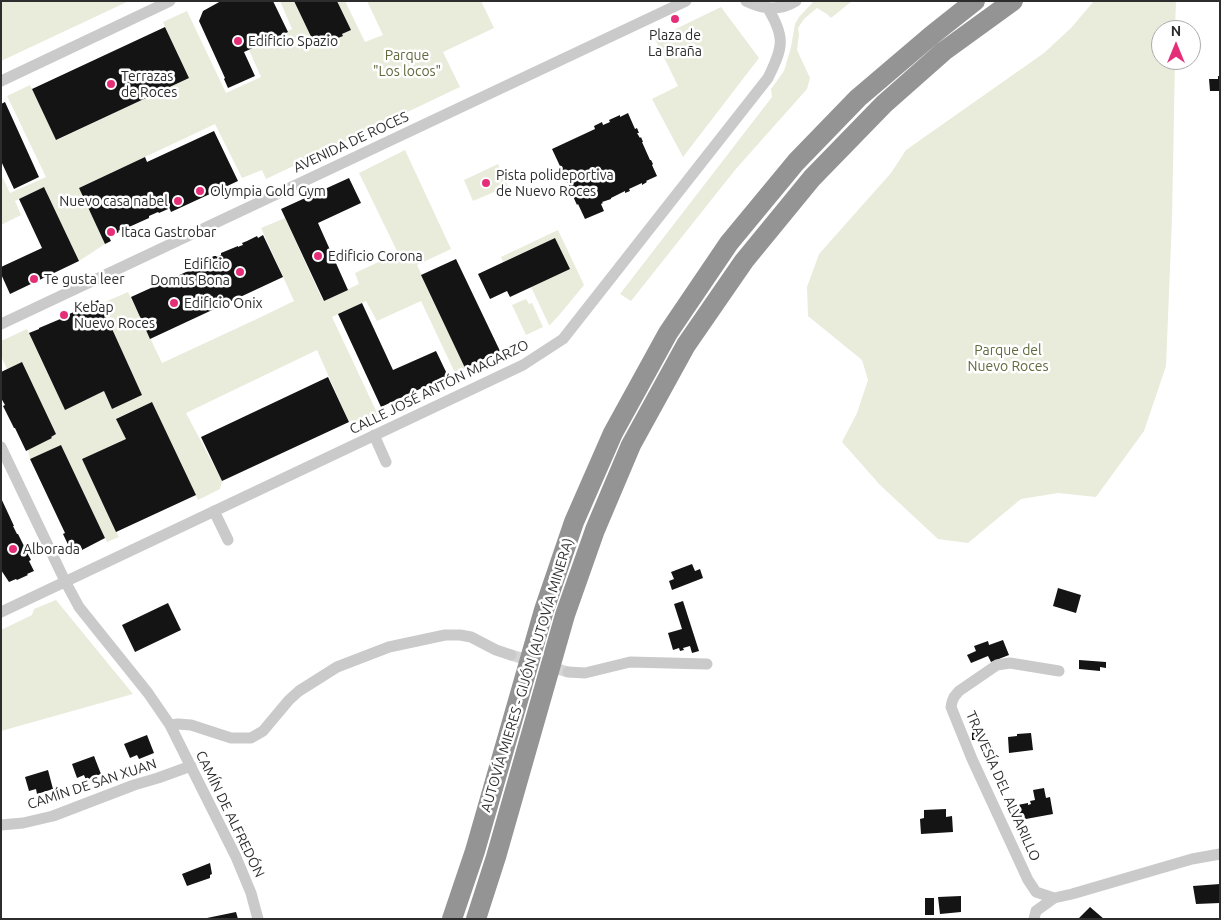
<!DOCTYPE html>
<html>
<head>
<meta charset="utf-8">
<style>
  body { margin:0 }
  #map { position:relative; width:1221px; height:920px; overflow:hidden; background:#fff; font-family:Ubuntu,sans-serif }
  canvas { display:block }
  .frame { position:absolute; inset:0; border:2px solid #2d2d2d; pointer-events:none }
  .north { position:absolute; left:1151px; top:20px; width:50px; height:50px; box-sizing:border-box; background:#fff; border:1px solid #ababab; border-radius:50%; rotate:0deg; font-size:14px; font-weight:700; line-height:20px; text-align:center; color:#2d2d2d }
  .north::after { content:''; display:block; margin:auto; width:18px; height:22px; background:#e42f78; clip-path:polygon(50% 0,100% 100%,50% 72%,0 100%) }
</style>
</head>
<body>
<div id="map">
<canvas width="1221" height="920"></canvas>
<div class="frame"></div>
<div class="north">N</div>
</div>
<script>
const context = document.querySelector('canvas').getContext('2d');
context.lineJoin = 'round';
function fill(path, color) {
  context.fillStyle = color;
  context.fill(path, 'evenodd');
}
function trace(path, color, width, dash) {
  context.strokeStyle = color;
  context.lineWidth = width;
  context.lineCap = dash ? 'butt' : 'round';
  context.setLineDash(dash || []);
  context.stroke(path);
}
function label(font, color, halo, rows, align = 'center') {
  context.font = font + ' Ubuntu,sans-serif';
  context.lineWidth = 5;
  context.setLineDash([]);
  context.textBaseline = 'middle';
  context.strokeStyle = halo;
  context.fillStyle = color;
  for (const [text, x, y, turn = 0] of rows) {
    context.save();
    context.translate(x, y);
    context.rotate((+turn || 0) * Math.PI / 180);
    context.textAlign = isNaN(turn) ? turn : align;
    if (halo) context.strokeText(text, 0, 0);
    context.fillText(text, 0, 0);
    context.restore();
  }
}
fill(new Path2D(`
  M1 1H129L1 61Z
  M280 1H294L316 47 351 30 337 1H345L365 42 383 35 367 1H481L494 28 443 52 460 87 266 179 262 170 242 178 215 124 79 188 105 244 79 261 44 187 15 201 21 215 1 225V174L10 193 46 177 7 96 30 85 57 140 189 78 163 22 187 11 226 93 261 77 249 50 292 29Z
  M814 1H852L831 18 827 14 817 8 804 19 798 28 799 34 797 50 810 78 807 89 735 170 631 301 620 294 772 97 771 89 784 71 791 47 795 24 799 17Z
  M1094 1H1176L1175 30H1161V60H1175L1172 218 1166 366 1144 431 1096 497 1058 493 1021 499 968 543 938 539 880 485 842 442 857 413 868 380 862 360 808 316 807 287 819 254 891 173 906 150 1044 53 1071 28Z
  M721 7 759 58 683 157 652 99 678 86 655 39Z
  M405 150 451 249 417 265 465 368 455 373 421 301 377 321 366 301 332 317 378 415 354 426 351 420 349 422 317 350 186 413 222 481 220 489 198 500 152 402 117 418 126 439 82 459 119 537 107 542 61 445 30 459 28 450 56 434 7 369 1 356V341L27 329 65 409 104 391 112 409 142 395 100 304 128 292 162 363 261 317 294 301 261 228 285 218 323 301 359 284 355 273 398 253 359 173Z
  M498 164 508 186 473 201 464 180Z
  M558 230 584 285 561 313 550 325H549L531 287 569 269 555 238 503 262 501 257Z
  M526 299 529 304 532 303 543 327 526 335 512 305Z
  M56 600 133 694 1 731V630L32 615 34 609Z`), '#e9ebdb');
fill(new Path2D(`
  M221 1H273L288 32 244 52 255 76 228 88 224 79 225 78 199 21 203 11Z
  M294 1H337L351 30 342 34 343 36 338 38 337 37 329 40 330 42 325 44 324 43 316 47Z
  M165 27 189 78 56 140 32 89Z
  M1218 76H1220V91H1210L1209 79H1218Z
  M5 102 39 177 14 189 1 161V104Z
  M628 113 635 129 637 128 639 133H637L640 138 641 137 643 142H642L650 160H651L653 164 652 165 657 176 646 181 647 182 642 185V183L629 189 630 191 625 193V191L611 198V199L602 202 603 203 601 204 604 211 585 219 578 204 577 205 572 194H573L552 149 595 129 594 126 602 122 603 125 610 122 609 120 620 115V117Z
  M214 131 238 181 171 212 169 207H167L168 209 159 213 158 212 149 216V218L129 227 128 226 118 231 119 232 109 237 111 241 105 244 79 188 145 157 147 162Z
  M349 178 361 203 318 223 348 290 324 301 281 209Z
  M44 187 79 261 10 294 1 274V267L42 248 19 199Z
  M263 235 283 277 150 339 131 297 197 267 203 264 202 262 214 256H216L217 257 221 255V253L238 246V247L240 246 243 245 242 243 247 241 257 236 258 238Z
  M555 238 570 269 510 297 507 291 490 299 478 274Z
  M456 259 500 351 465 368 421 275Z
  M98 300 107 320H108L142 395 112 409 104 391 65 410 29 333 39 329V328L65 317V316L80 309V310L89 306 88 305Z
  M362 303 393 370 436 351 448 376 381 407 338 314Z
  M22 362 56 434 51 437 52 438 26 451 15 428H14L3 406 5 405 1 398V372Z
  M328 377 349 422 222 481 201 437Z
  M152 402 196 495 116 532 82 459 126 439 116 419Z
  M61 445 105 538 82 550V548L72 553 63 534 65 533 30 459Z
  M1 498 14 526H13L17 534H18L31 560 29 561 34 571 27 574 28 575 17 580 16 579 9 582 1 570Z
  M692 564 695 571 700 569 703 578 672 590 669 581 674 579 671 572Z
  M1058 588 1081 595 1076 613 1053 606Z
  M683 601 699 651 692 653 690 646 683 648 684 650 680 651 679 648 673 650 668 633 682 629 674 604Z
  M168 603 181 630 135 652 122 625Z
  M1003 640 1009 655 991 662 988 656 971 663 967 655 976 651 974 646 988 641 989 645Z
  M1079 660 1106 662V668L1100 667V671L1079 669Z
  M972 732H982L983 740H972Z
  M1031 733 1033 750 1009 753 1008 737 1017 736V734Z
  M147 735 154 753 139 759 137 755 130 758 124 744Z
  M94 756 101 774 86 780 84 775 77 778 72 764Z
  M48 770 53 789 37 794 36 789 29 791 25 777Z
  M1044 788 1046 798 1050 797 1053 814 1015 821 1012 806 1028 803V805L1031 804 1030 801 1035 800 1033 790Z
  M946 809V817L952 816 953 832 921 834 920 819 924 818V810Z
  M210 863 212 874 210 875V878L187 886 182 874Z
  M1220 884V903L1196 904 1193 886Z
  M961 896V912L940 914 938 897Z
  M925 898H934V915H925Z
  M1090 907 1104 919H1080L1079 918Z
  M236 912 238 919H207V918Z`), '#141414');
trace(new Path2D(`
  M511 655 568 672`), '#d5d5d5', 11, [11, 5.5]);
trace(new Path2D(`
  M746 1C762 9 780 11 796 1
  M1 81 170 1
  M1 324 686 1
  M374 435 386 462
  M1 447 65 581 79 607 148 693 170 725 236 857 251 893 258 919
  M214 511 228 540
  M1 612 523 365 563 339 768 78C783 48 786 37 767 7
  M568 672 585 673 630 662 707 664
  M170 725 178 724 191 725 231 738H251L263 731 289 700 299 691 337 667 389 647 445 635H460L471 637 496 650 511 655
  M1 825 23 823 53 816 134 785 158 778 191 766
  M1054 898 1036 892 1028 880 972 759 951 707 952 702 954 697 959 691 997 665 1010 663 1059 671
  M1034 919 1036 911 1054 898 1072 894 1192 859 1220 854`), '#cacaca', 11);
trace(new Path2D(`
  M452 919 475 851 544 610 574 522 613 433 668 333 729 243 796 162 858 98 932 35 975 1
  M476 919 496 857 565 615 595 530 631 445 686 345 744 261 812 178 884 104 944 51 1013 1`), '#949494', 20);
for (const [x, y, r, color] of [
  [675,19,5,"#e42f78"],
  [238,41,5,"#e42f78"],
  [111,84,5,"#e42f78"],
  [486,183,5,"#e42f78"],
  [200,191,5,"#e42f78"],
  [178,201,5,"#e42f78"],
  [111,232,5,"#e42f78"],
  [318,256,5,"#e42f78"],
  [240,272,5,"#e42f78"],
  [34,279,5,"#e42f78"],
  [174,303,5,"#e42f78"],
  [64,315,5,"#e42f78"],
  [13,549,5,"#e42f78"]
]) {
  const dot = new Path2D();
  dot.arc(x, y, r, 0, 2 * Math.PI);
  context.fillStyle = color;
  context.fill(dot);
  trace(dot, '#fff', 2);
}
label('14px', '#2d2d2d', '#fff', [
  ["Plaza de",675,35,"center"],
  ["La Braña",675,51,"center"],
  ["Edificio Spazio",248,41],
  ["Terrazas",121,76],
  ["de Roces",121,92],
  ["Pista polideportiva",496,175],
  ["de Nuevo Roces",496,191],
  ["Olympia Gold Gym",210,191],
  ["Nuevo casa nabel",168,201,"right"],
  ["Itaca Gastrobar",121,232],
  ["Edificio Corona",328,256],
  ["Edificio",230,264,"right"],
  ["Domus Bona",230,280,"right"],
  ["Te gusta leer",44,279],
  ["Edificio Onix",184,303],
  ["Kebap",74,307],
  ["Nuevo Roces",74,323],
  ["Alborada",23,549]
], 'left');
label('14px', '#5f693b', '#fff', [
  ["Parque",407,55],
  ["\"Los locos\"",407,71],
  ["Parque del",1008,350],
  ["Nuevo Roces",1008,366]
]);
label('14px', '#2d2d2d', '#fff', [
  ["AVENIDA DE ROCES",351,142,-25],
  ["CALLE JOSÉ ANTÓN MAGARZO",439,387,-26],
  ["AUTOVÍA MIERES - GIJÓN (AUTOVÍA MINERA)",527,675,-73],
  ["CAMÍN DE SAN XUAN",92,784,-18],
  ["TRAVESÍA DEL ALVARILLO",1003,786,66],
  ["CAMÍN DE ALFREDÓN",230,814,64]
]);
</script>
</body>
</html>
